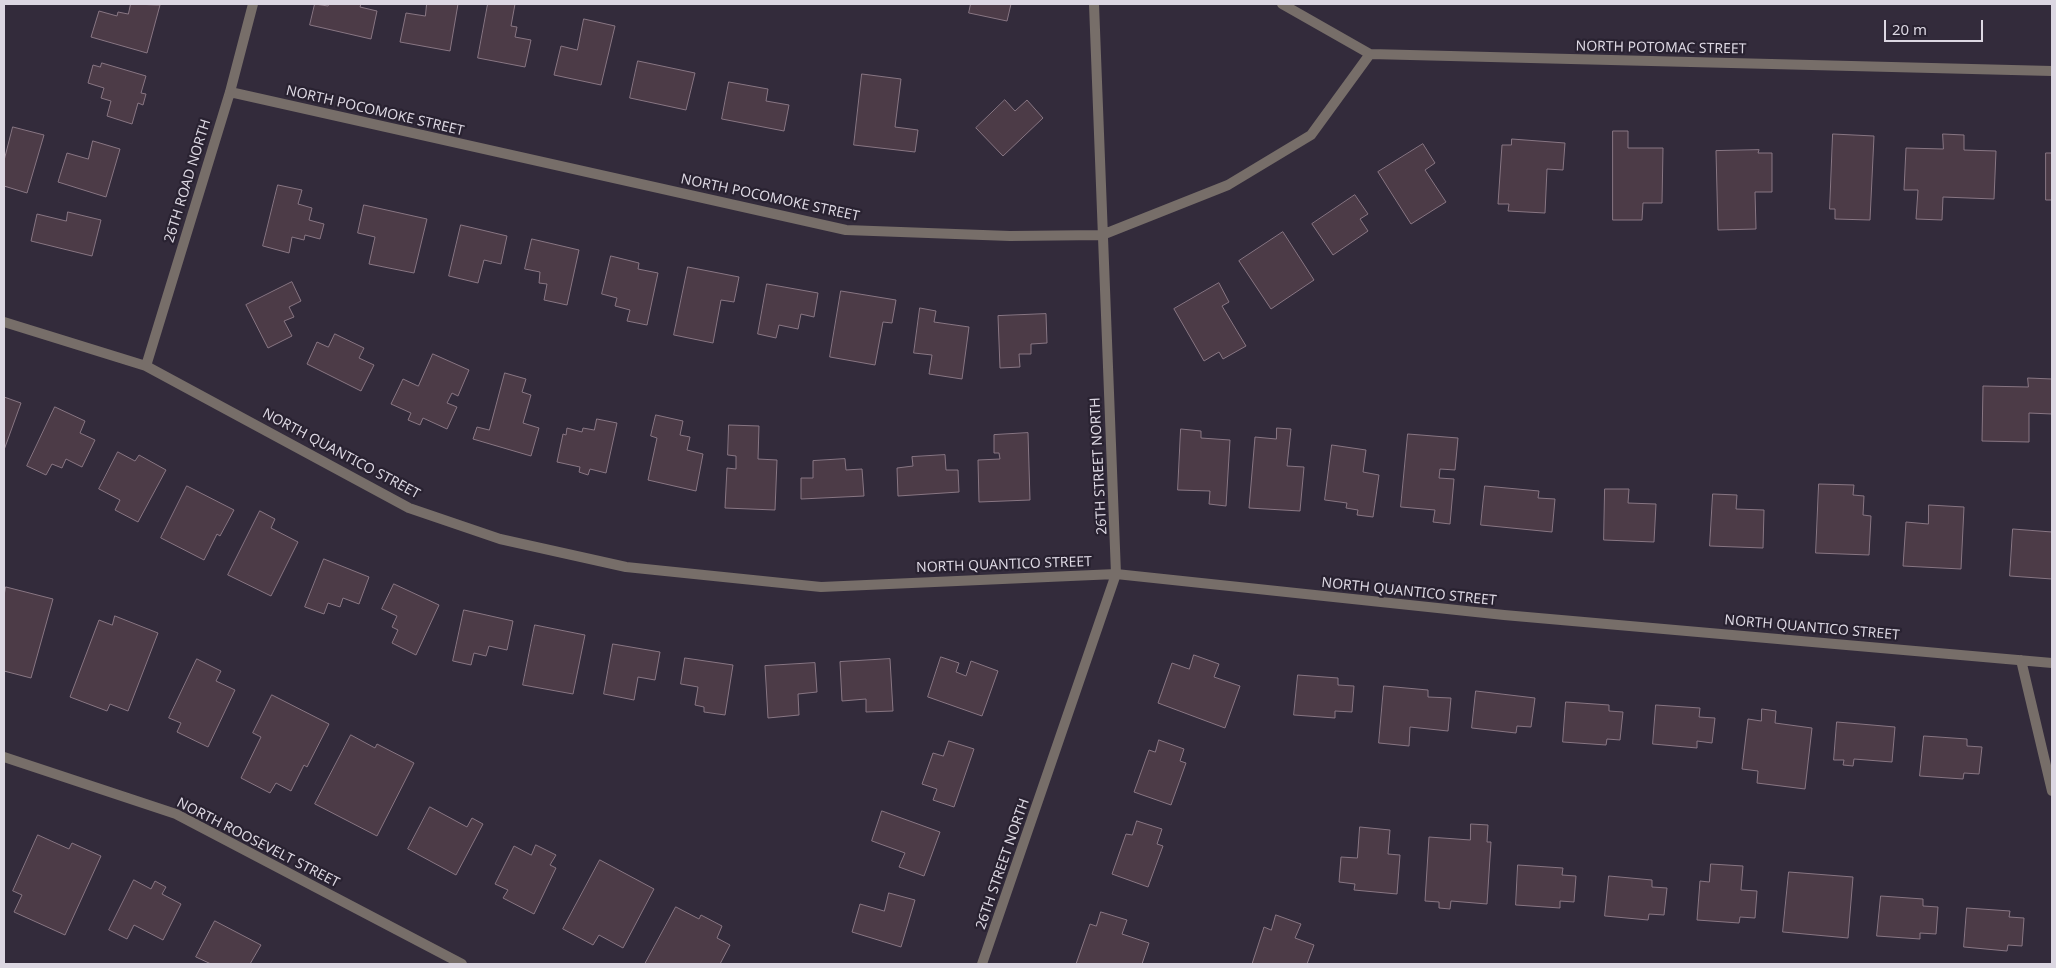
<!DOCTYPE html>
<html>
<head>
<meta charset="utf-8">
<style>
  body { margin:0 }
  #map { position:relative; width:2056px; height:968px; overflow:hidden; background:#332b3b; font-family:"Noto Sans",sans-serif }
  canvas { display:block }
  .frame { position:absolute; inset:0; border:5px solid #dcd7e2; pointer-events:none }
  .scale { position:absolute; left:1884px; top:20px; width:99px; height:22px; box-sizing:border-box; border:2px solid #dcd7e2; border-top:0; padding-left:6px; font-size:15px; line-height:18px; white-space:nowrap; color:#dcd7e2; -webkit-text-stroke:4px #292231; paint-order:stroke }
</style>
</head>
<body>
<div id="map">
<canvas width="2056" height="968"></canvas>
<div class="frame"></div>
<div class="scale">20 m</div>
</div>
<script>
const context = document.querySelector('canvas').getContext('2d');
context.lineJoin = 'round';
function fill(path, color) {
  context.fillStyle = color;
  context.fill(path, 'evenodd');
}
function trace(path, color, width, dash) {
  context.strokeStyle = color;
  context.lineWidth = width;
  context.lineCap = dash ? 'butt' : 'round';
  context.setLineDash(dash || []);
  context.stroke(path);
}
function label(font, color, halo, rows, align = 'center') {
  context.font = font + ' "Noto Sans",sans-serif';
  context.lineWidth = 4.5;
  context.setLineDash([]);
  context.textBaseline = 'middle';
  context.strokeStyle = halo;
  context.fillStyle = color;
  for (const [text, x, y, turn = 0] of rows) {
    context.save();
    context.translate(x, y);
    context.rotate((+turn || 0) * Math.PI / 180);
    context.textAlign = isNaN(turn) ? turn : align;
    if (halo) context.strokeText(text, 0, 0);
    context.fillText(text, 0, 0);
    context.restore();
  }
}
const building = new Path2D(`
  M131 4 160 5 147 53 91 37 99 11 117 16 118 12 128 14Z
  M315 4 328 6 329 4H361L360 7 377 11 371 39 310 25Z
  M427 4H458L450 51 400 42 406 13 425 16Z
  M488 4H515L511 26 517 27 515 37 531 40 525 67 478 58Z
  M971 4H1011L1007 21 969 13Z
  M584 19 615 26 601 85 554 75 561 46 577 50Z
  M638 61 695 73 686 110 630 98Z
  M102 63 146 76 141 93 146 94 143 105 138 103 132 124 107 116 111 101 101 98 104 88 88 83 93 65 100 67Z
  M862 74 901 79 895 127 918 130 915 152 854 145Z
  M729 82 768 89 766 101 789 105 784 131 722 119Z
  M1005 100 1015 111 1027 100 1043 118 1003 156 976 128Z
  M13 127 44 135 27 193 4 186V161Z
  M1613 131H1628V148H1663L1662 203H1643L1642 220H1613Z
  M1833 134 1874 136 1870 220 1835 219V209H1830Z
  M1943 134 1964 135V150L1996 151 1994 199 1943 197 1942 220 1916 219 1918 190H1904L1906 148 1943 149Z
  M1512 139 1565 143 1563 170 1547 169 1545 213 1508 211 1509 204H1498L1502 145H1511Z
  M93 141 120 149 106 197 58 182 67 153 88 159Z
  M1423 144 1435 163 1425 170 1446 202 1411 224 1378 172Z
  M1759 150 1758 153H1772V192H1755L1756 229 1718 230 1716 151Z
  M2046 153H2052V200H2046Z
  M278 185 302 190 298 204 312 208 309 220 324 224 320 239 305 235 304 240 292 237 289 253 263 246Z
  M1355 195 1368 214 1360 219 1368 231 1333 255 1312 224Z
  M364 205 427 219 414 273 369 264 375 237 358 233Z
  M68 212 101 220 92 256 31 241 37 214 66 221Z
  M461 225 507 236 501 264 484 260 478 283 449 276Z
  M1283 232 1314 280 1271 309 1239 261Z
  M532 239 579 250 567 305 544 300 547 284 539 283 540 272 525 269Z
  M611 256 639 263 638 269 658 273 647 325 627 321 630 310 615 306 617 298 602 294Z
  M688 267 739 277 734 302 721 300 713 343 674 335Z
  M292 282 301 301 289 307 294 317 284 321 292 336 268 348 246 305Z
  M1219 283 1229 302 1222 306 1246 346 1223 359 1219 352 1204 361 1174 309Z
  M767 284 818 293 814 317 801 314 798 329 779 325 776 338 758 334Z
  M841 291 896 300 892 323 883 322 875 365 830 357Z
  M920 308 936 311 934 322 969 327 962 379 929 374 932 355 914 353Z
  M1046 314 1047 343 1031 344V354H1019L1020 367 1000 368 998 316Z
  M335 334 364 348 359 358 374 365 361 391 307 364 317 342 328 347Z
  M433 354 469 370 458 396 452 393 447 403 457 407 447 429 423 418 420 425 408 420 411 413 391 404 403 379 418 386Z
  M505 373 526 379 522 392 531 395 523 423 539 428 531 456 473 439 477 427 489 430Z
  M2028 378 2052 379V414L2029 413V442L1982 441 1983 386 2028 387Z
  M4 397 21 403 4 450Z
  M55 407 85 421 80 433 95 440 82 467 66 459 62 468 52 464 46 475 27 466Z
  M656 415 683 421 680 435 690 437 687 450 703 454 696 491 648 480 657 438 651 436Z
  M597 419 617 423 606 473 590 469 588 475 579 472 580 467 557 462 563 434 566 435 567 428 582 432 583 428 594 430Z
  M729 425 759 426 758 459 777 460 775 510 725 508 727 468 736 469V456L728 455Z
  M1277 428 1291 429 1287 466 1304 467 1300 511 1249 508 1255 437 1276 439Z
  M1181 429 1201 431V438L1230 440 1226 506 1209 504 1210 491 1178 490Z
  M1028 433 1030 500 979 502 978 460 1000 459 999 453H994V435Z
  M1408 434 1458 438 1455 470 1440 469 1439 478 1454 479 1450 524 1433 522 1435 510 1401 507Z
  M1332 445 1366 450 1363 472 1379 475 1373 517 1357 515 1358 510 1346 508 1347 503 1325 500Z
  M118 452 135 461 139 455 166 470 138 522 115 510 120 500 99 489Z
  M945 455 946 470H958L959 492 898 496 897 468 913 466 912 457Z
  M845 459 846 470 862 469 864 496 801 499V478H813V461Z
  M1819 484 1854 485 1853 495 1864 496 1863 515 1871 516 1869 555 1816 553Z
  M187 486 234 510 220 536 217 534 204 560 161 538Z
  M1485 486 1539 491 1538 498 1555 499 1552 532 1481 525Z
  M1605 489H1629L1628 503 1656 504 1654 542 1604 540Z
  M1713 494 1737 495 1736 509 1764 510 1763 548 1710 546Z
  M1929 505 1964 507 1961 569 1903 566 1906 522 1928 524Z
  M260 511 275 519 271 528 298 542 271 596 228 575Z
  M2013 529 2052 532V579L2010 576Z
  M324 559 369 577 359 604 343 598 340 607 328 603 324 614 305 607Z
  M394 584 439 605 416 655 392 643 398 630 392 627 397 616 382 609Z
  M6 587 53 599 31 678 4 671V596Z
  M464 610 513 621 507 650 489 646 486 656 474 653 471 665 453 661Z
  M115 616 158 633 128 711 110 704 107 711 70 697 99 620 112 625Z
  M535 625 585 635 573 694 523 685Z
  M613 644 660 652 655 680 638 677 634 700 604 694Z
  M1194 655 1219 664 1214 677 1240 686 1225 728 1158 703 1172 663 1189 669Z
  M941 657 959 663 956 672 966 676 971 661 998 671 982 716 928 697Z
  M685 658 733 665 725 715 704 712V707L695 705 698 687 681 684Z
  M197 659 221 671 216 681 235 690 208 747 177 732 181 723 169 718Z
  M890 659 893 711 866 712V699L842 701 840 662Z
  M815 663 817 692 798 694 799 715 768 718 765 666Z
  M1298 675 1338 678V685L1354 686 1352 712 1335 711V718L1294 715Z
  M1384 686 1428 690V697L1451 698 1448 731 1410 727 1409 746 1379 743Z
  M1476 691 1535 698 1531 727 1517 726 1516 733 1472 728Z
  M272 695 329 724 307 767 304 765 291 791 276 783 270 793 241 778 261 737 253 733Z
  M1566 702 1609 705V711L1623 712 1620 740 1607 739 1606 745 1563 742Z
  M1656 705 1700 708 1699 717 1715 718 1712 743 1697 741V748L1653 744Z
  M1762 709 1776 711 1775 723 1812 728 1805 789 1757 783 1758 771 1742 769 1748 719 1761 721Z
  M1837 722 1895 727 1892 762 1854 759 1853 766 1843 765 1844 760H1834Z
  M351 735 375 748 377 744 414 763 377 836 315 804Z
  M1924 736 1967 739V746L1982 747 1979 774 1964 773 1963 779 1920 776Z
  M1159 740 1184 749 1180 761 1186 763 1171 805 1134 792 1149 750 1155 752Z
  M949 741 974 749 954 807 933 800 937 789 922 784 933 753 943 756Z
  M430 807 467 827 472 818 483 824 456 875 408 849Z
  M882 811 940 832 924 876 899 867 905 853 872 841Z
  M1137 821 1162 829 1157 844 1163 846 1148 887 1112 874 1126 834 1132 835Z
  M1471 824 1488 825 1487 842H1491L1487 904 1451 901 1450 909 1439 908V902L1425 901 1429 837 1470 840Z
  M1360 827 1390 830 1388 854 1400 855 1397 894 1354 890 1355 884 1339 882 1341 857 1357 858Z
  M38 835 69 849 72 843 101 856 65 935 14 912 22 895 13 891Z
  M536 845 556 855 550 865 556 868 534 914 503 898 508 890 495 884 514 846 531 855Z
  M600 860 654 889 623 948 599 935 593 945 563 929Z
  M1711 864 1743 866 1741 890 1757 891 1755 918 1740 917 1739 923 1697 920 1700 881 1709 882Z
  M1518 865 1563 868 1562 875 1576 876 1574 902 1560 901V908L1516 905Z
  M1789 872 1853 877 1848 938 1783 932Z
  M1609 876 1652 880V887L1667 888 1664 915 1649 914 1648 920 1605 916Z
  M134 880 151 889 155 881 166 887 162 894 181 904 163 940 134 925 127 939 109 930Z
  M889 893 915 900 901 947 852 932 860 904 884 911Z
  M1881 896 1923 899V906L1938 907 1936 934 1920 933V939L1877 936Z
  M676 907 699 919 701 915 722 926 717 938 730 945 720 964H645Z
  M1967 908 2010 911 2009 917 2024 918 2022 946 2008 945 2007 951 1964 947Z
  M1101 912 1127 920 1122 934 1149 943 1142 964H1144H1076L1090 924 1096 926Z
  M1276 915 1301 924 1295 938 1314 945 1307 964H1252L1264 927 1271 930Z
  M215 921 261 945 250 964H211L196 957Z`);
fill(building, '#4c3b47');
trace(building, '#887683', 1);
trace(new Path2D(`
  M1282 4 1370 54 2052 71
  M230 92 846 230 1010 236 1102 235 1228 185 1311 135 1370 54
  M4 322 146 366 409 508 500 539 626 567 821 587 1116 574 1504 615 2052 663
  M146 366 230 92 253 4
  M2021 660 2052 791
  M4 757 176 814 462 964
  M982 964 1116 574 1094 4`), '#776e69', 10);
label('14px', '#dcd7e2', '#292231', [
  ["NORTH POTOMAC STREET",1661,48,1],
  ["NORTH POCOMOKE STREET",375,111,13],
  ["26TH ROAD NORTH",188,181,-73],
  ["NORTH POCOMOKE STREET",770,198,12],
  ["NORTH QUANTICO STREET",341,454,28],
  ["26TH STREET NORTH",1099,466,-93],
  ["NORTH QUANTICO STREET",1004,565,-2],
  ["NORTH QUANTICO STREET",1409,592,6],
  ["NORTH QUANTICO STREET",1812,628,5],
  ["NORTH ROOSEVELT STREET",258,843,27],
  ["26TH STREET NORTH",1003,864,-71]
]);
</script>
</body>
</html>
